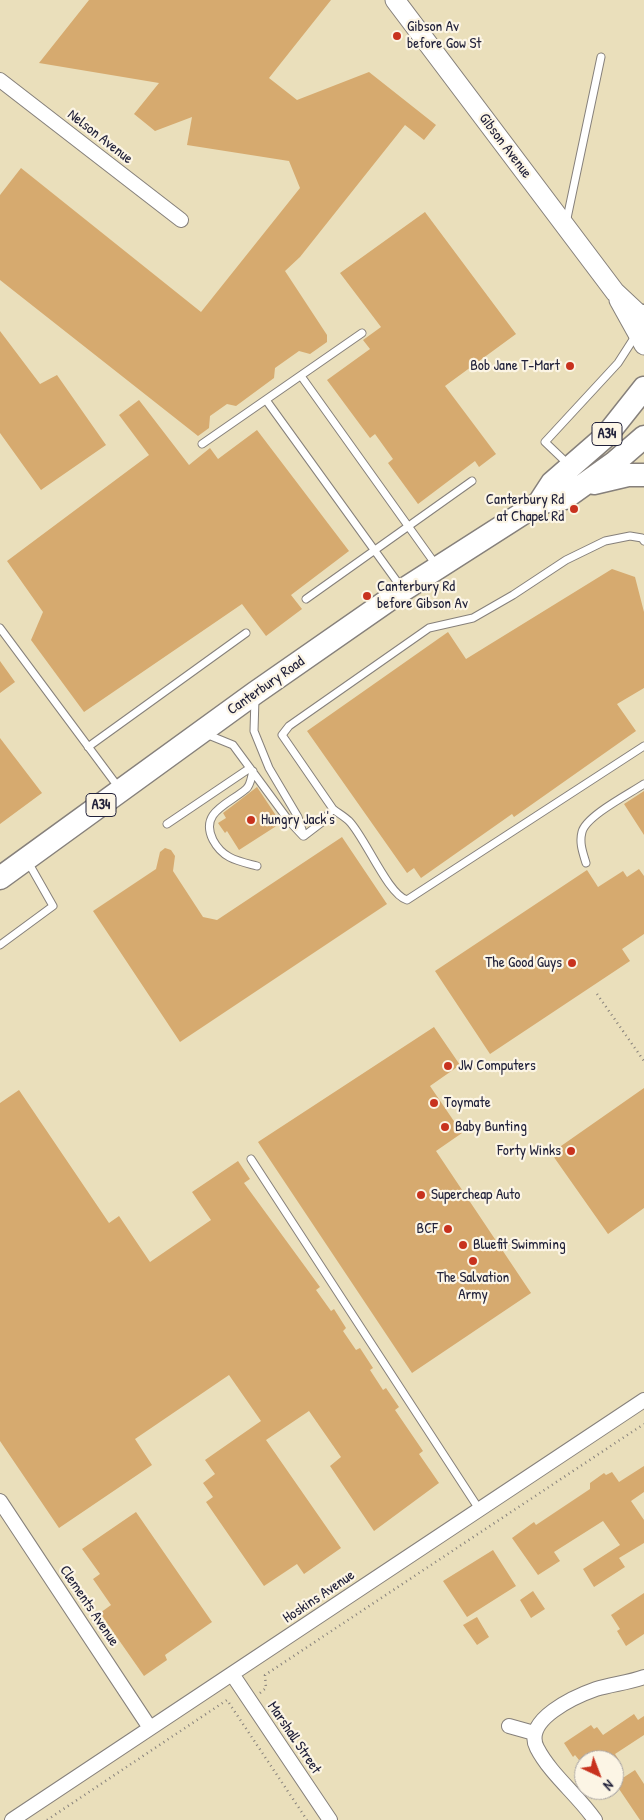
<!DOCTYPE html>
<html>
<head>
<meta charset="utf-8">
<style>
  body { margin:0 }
  #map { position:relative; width:644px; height:1820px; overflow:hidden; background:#eadfbb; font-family:"Patrick Hand",sans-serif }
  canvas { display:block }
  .north { position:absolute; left:574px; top:1750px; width:50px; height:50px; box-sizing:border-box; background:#fcf5e5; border:1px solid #a5a1a1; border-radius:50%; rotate:137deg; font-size:14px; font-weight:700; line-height:20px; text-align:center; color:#22223b }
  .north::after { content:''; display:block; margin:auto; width:18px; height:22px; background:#c8321e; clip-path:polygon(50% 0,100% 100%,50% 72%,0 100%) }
</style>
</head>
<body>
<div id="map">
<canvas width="644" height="1820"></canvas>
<div class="north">N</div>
</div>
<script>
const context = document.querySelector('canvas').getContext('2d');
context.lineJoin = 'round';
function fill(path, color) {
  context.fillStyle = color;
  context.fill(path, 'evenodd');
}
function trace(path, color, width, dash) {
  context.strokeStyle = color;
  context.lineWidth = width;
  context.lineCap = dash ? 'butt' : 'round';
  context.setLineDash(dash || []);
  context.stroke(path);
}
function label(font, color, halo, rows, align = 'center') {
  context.font = font + ' "Patrick Hand",sans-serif';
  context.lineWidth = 4.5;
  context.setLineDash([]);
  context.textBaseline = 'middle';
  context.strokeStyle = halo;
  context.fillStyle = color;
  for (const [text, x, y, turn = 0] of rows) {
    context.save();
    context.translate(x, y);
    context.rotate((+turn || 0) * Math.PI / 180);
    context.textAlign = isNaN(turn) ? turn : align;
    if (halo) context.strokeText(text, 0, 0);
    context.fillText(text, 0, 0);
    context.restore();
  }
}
fill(new Path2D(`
  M89 0H331L269 78 297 100 369 72 436 125 424 140 405 125 300 257 285 271 327 335V342L310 354 299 351 275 368 274 378 236 406 227 404 210 416 209 428 198 436 0 280V195L21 168 201 312 300 188 289 161 187 145 192 117 155 131 134 114 159 83 39 63Z
  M425 212 516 334 445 386 496 454 479 467 475 461 418 504 388 463 393 459 375 434 370 438 327 380 370 349 363 340 381 327 340 273Z
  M0 331 40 384 57 375 106 445 41 490 0 433Z
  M139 400 189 465 210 448 218 459 257 430 349 551 291 595 302 609 266 636 242 604 84 712 31 640 43 612 7 561 149 455 119 415Z
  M612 569 635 577 644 612V688L617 704 636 731 514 817 512 814 421 878 414 868 407 873 307 731 448 632 466 659Z
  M0 661 15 682 0 693Z
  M0 738 42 793 0 824Z
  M257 787 281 823 239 850 227 831 225 833 218 823 226 818 223 813Z
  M644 791V835L624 804Z
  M342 837 387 904 180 1042 93 911 156 869 160 852 165 848 171 850 175 856 173 871 203 917 217 920Z
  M639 869 644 876V934L622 949 630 961 490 1054 435 971 587 870 598 887 623 871 627 877Z
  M434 1027 460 1065 430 1086 462 1133 436 1151 531 1293 412 1373 258 1142Z
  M644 1088V1208L608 1234 551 1153Z
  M19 1090 109 1223 119 1216 150 1262 211 1220 192 1192 238 1161 250 1179 244 1183 320 1287 316 1290 331 1311 334 1309 346 1328 343 1331 356 1350 360 1348 373 1368 370 1370 383 1390 386 1388 399 1407 395 1410 423 1451 419 1454 439 1483 374 1531 330 1466 341 1457 309 1411 266 1440 341 1548 304 1574 297 1564 264 1586 206 1502 213 1497 203 1483 215 1474 205 1460 261 1421 229 1375 135 1439 152 1465 59 1528 0 1441V1103Z
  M644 1466V1492L631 1501 644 1520V1543L619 1558 625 1567 594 1587 583 1569 620 1545 603 1521 554 1552 560 1561 538 1575 512 1538 534 1522 536 1525 590 1489V1483L604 1473 606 1475 612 1472 619 1482Z
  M136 1512 212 1622 165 1655 167 1660 144 1676 100 1613 111 1605 93 1579 100 1574 82 1549Z
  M493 1550 516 1586 467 1617 443 1581Z
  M533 1591 545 1609 531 1618 520 1600Z
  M644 1593V1634L626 1646 617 1631 620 1629 611 1615Z
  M477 1617 489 1637 477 1645 463 1625Z
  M634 1714 638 1720 644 1716V1735L615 1754 619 1760H579L575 1755 573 1757 564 1743 591 1725 594 1729 597 1727 603 1735Z
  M635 1770 644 1784V1820H640L615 1783Z`), '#d6aa6f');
const service = new Path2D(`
  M566 223 601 57
  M301 376 436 565
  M266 400 401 587
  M202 444 362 333
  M568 464 545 442 618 363 636 335
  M306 599 472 481
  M0 628 119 788
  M255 698 254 731 269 768 298 817 304 836
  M206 734 233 745 289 821 303 836
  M88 747 246 633
  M253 771C251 777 251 785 246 789 229 804 199 812 213 840 223 859 238 861 257 866
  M333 809C338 813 345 817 349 821 365 837 388 895 407 900L644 746
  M167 824 250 768
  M304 836 321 823 333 809 282 735 289 726 429 628 473 618 513 595 566 560 605 541 630 536 642 538 644 541
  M586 863C583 853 579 843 582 832 586 816 629 794 644 784
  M0 945 53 906 28 862
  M251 1159 479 1509`);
const minor = new Path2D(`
  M0 80 181 220
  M0 1501 150 1728
  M232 1674 330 1820
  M509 1726 534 1733
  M12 1820 644 1400
  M595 1820C578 1795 551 1775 537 1748 522 1720 576 1696 596 1689 611 1684 628 1683 644 1677`);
const secondary = new Path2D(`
  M395 0 615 292 644 319
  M619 300 644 345`);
const trunk = new Path2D(`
  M642 316H644
  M594 483 628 475H644
  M539 503 552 483 606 436 644 388
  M0 878 255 693 403 590 539 503 565 498 614 463 644 437`);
trace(service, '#86807b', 9);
trace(minor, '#86807b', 16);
trace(secondary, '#86807b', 21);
trace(trunk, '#86807b', 25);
trace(new Path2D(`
  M597 994 644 1061
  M260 1693 266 1688 265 1675 644 1424
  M47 1820 227 1700 307 1820`), '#86807b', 2.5, [1, 4]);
trace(service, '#fff', 7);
trace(minor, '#fff', 14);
trace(secondary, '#fff', 19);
trace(trunk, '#fff', 22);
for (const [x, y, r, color] of [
  [397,36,5,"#c8321e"],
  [570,366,5,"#c8321e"],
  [574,509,5,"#c8321e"],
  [367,596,5,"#c8321e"],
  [251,820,5,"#c8321e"],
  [572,963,5,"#c8321e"],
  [448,1066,5,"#c8321e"],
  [434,1103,5,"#c8321e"],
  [445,1127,5,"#c8321e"],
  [571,1151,5,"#c8321e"],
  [421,1195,5,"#c8321e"],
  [448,1229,5,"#c8321e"],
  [463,1245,5,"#c8321e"],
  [473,1261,5,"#c8321e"]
]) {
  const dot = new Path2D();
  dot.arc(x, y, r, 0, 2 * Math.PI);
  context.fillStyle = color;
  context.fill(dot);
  trace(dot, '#fcf5e5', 2);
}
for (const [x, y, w] of [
  [607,434,30],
  [101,805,30]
]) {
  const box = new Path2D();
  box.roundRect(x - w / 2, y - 11.5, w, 23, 4);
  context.fillStyle = '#fcf5e5';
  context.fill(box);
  trace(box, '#22223b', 1);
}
label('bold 14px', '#22223b', null, [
  ["A34",607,434],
  ["A34",101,805]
]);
label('15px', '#22223b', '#fcf5e5', [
  ["Gibson Av",407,27],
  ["before Gow St",407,44],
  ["Bob Jane T-Mart",560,366,"right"],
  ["Canterbury Rd",564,500,"right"],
  ["at Chapel Rd",564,517,"right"],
  ["Canterbury Rd",377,587],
  ["before Gibson Av",377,604],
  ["Hungry Jack's",261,820],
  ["The Good Guys",562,963,"right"],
  ["JW Computers",458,1066],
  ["Toymate",444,1103],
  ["Baby Bunting",455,1127],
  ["Forty Winks",561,1151,"right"],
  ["Supercheap Auto",431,1195],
  ["BCF",438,1229,"right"],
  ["Bluefit Swimming",473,1245],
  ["The Salvation",473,1278,"center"],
  ["Army",473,1295,"center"]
], 'left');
label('15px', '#22223b', '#fcf5e5', [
  ["Nelson Avenue",100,137,38],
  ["Gibson Avenue",505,146,53],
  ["Canterbury Road",266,686,-35],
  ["Hoskins Avenue",319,1597,-34],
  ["Clements Avenue",89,1606,56],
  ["Marshall Street",294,1738,56]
]);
</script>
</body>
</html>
